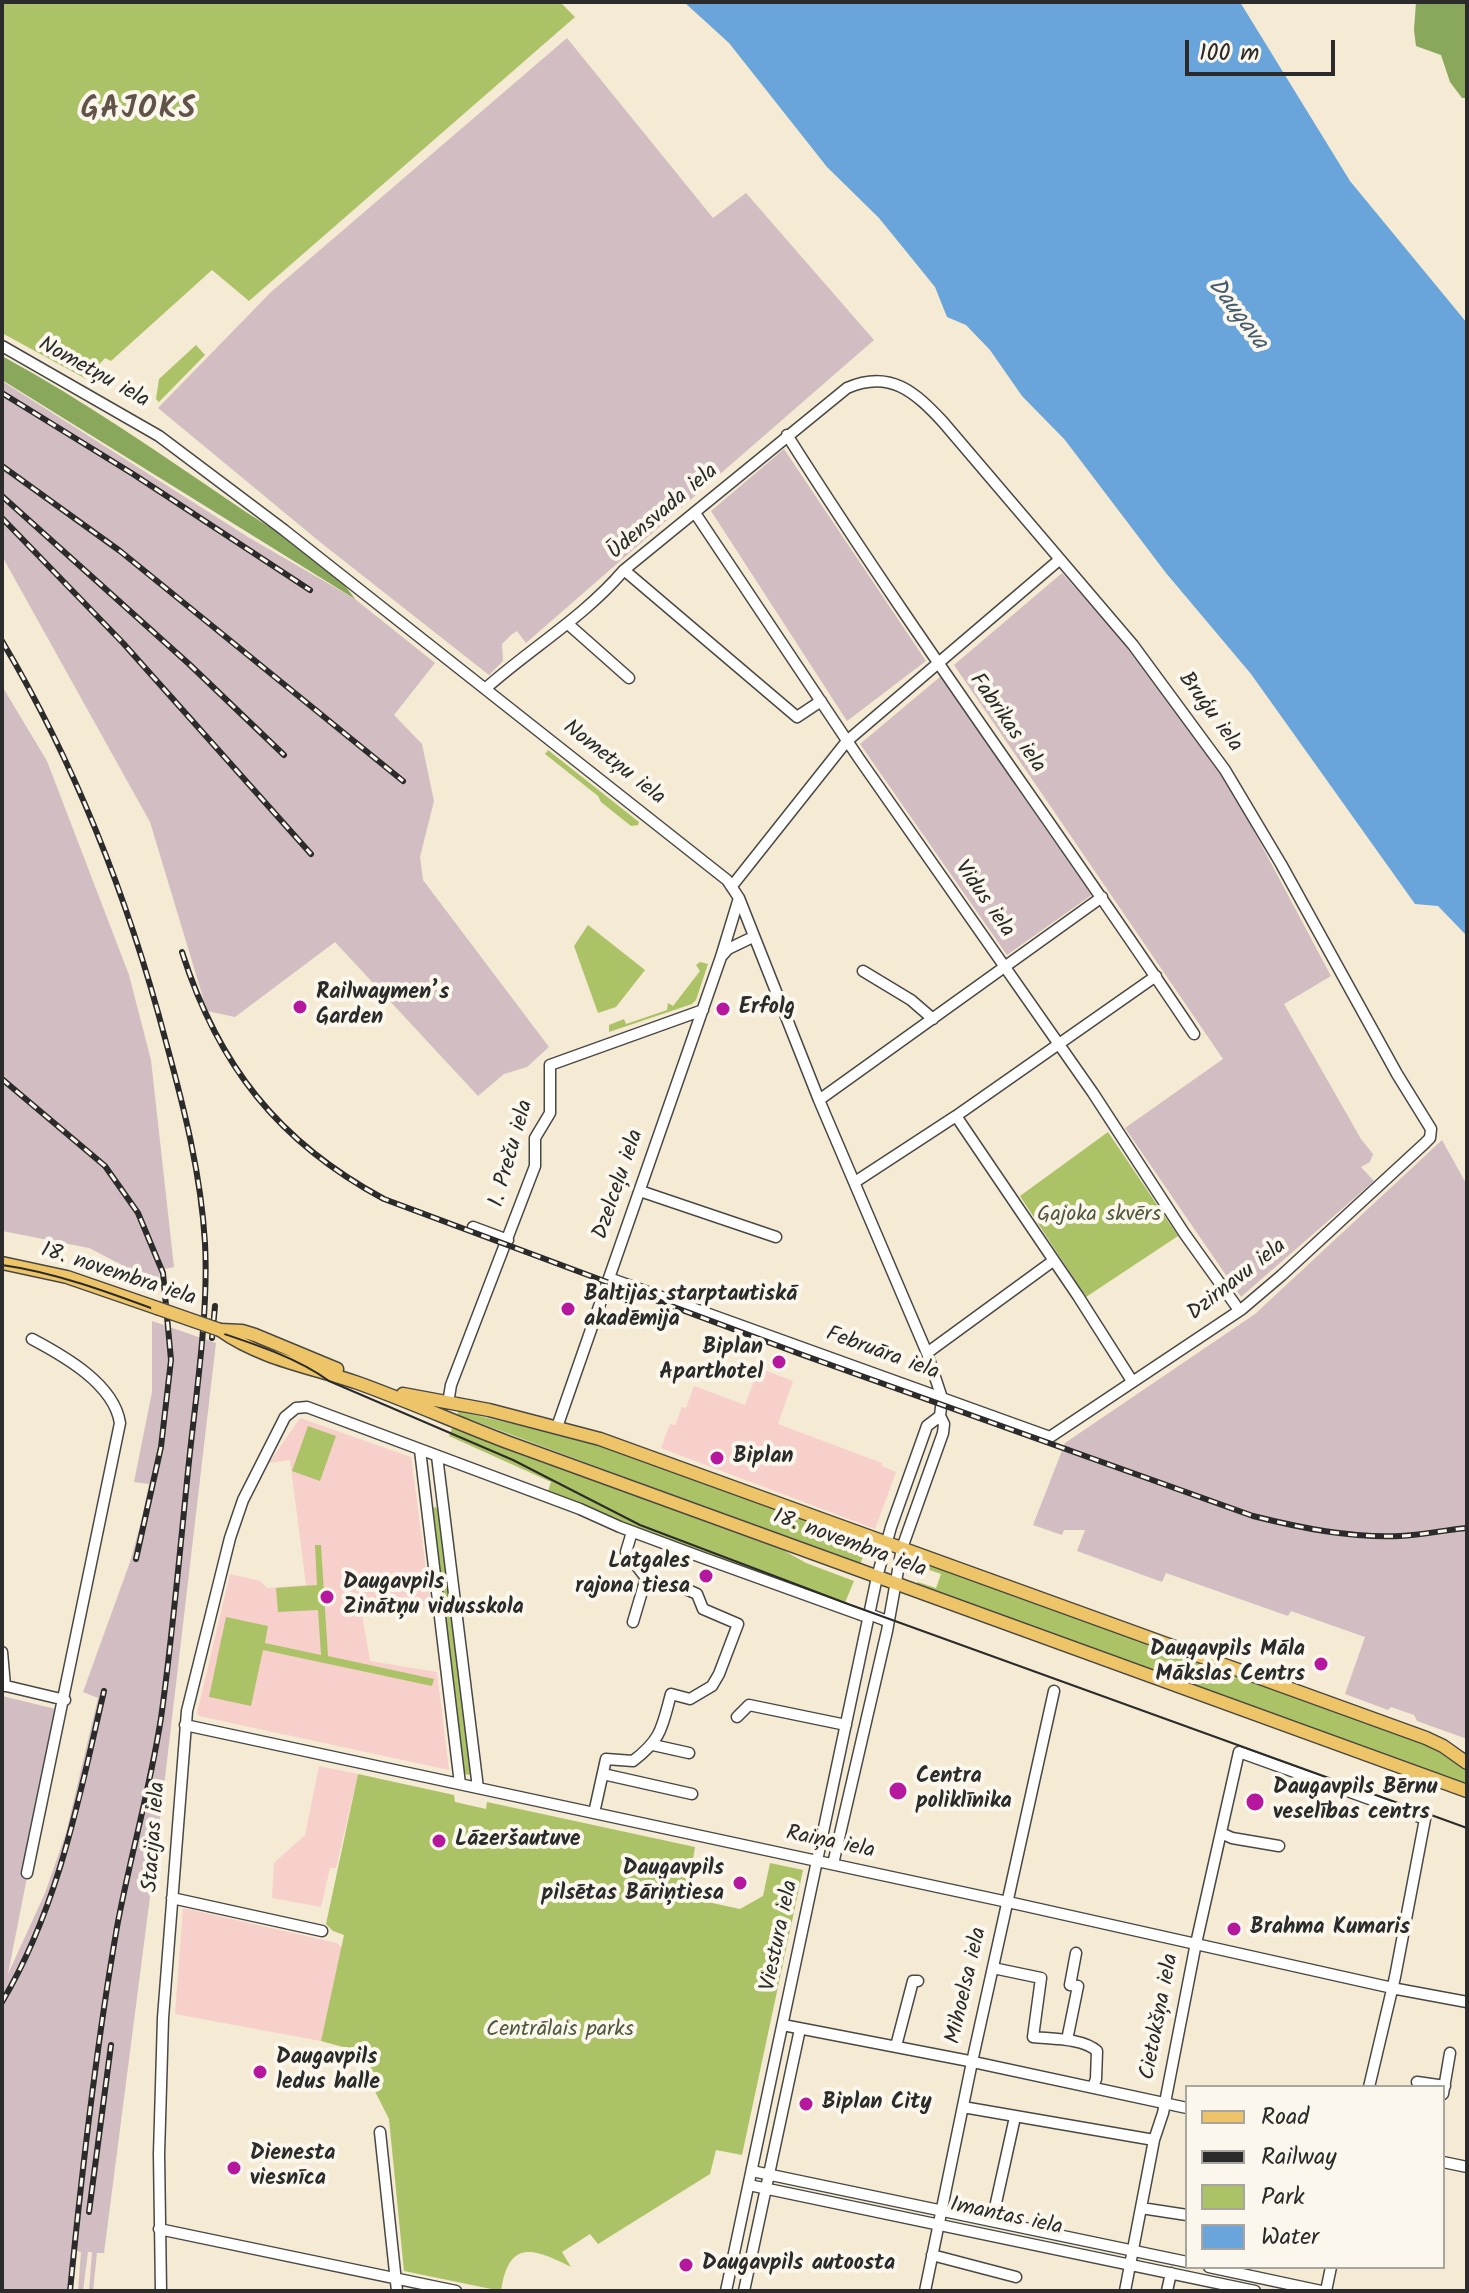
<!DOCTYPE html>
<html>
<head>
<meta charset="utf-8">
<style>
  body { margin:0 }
  #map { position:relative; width:1469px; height:2293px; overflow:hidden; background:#f5ead3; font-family:Kalam,sans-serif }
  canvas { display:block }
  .frame { position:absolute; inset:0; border:4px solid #2b2b2b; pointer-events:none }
  .legend { position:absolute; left:1185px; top:2085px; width:260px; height:184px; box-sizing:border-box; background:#fbf7ec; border:2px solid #a8a59f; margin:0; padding:10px 14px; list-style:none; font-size:24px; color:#2b2b2b }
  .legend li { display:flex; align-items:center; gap:16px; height:40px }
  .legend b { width:40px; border:2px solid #a8a59f }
  .scale { position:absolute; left:1185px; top:40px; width:150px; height:36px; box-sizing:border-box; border:4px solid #2b2b2b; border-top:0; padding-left:10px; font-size:24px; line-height:28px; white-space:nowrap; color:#2b2b2b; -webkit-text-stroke:6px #fbf7ec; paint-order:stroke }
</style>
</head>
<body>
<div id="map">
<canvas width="1469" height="2293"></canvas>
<div class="frame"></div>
<ul class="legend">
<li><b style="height:10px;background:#eec469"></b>Road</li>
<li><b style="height:10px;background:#2b2b2b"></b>Railway</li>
<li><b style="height:22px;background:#acc267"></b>Park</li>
<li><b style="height:22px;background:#69a5da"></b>Water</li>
</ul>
<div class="scale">100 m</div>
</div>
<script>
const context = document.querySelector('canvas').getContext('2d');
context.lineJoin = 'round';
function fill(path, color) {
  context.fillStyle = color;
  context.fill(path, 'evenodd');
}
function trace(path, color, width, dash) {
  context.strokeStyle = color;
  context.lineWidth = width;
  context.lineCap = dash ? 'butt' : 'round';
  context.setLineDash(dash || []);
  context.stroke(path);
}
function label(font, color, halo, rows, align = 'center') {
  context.font = font + ' Kalam,sans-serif';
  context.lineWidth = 8;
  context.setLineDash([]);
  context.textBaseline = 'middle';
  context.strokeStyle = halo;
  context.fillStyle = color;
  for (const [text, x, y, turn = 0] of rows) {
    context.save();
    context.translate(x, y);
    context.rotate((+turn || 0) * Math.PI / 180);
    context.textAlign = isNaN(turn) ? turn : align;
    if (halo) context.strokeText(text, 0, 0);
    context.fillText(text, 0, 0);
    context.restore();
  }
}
fill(new Path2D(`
  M759 1368 793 1381 778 1424 882 1463V1466L896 1472 875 1529 661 1448 670 1424 675 1425 682 1407 686 1408 694 1386 745 1405Z
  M300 1418 411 1457 431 1606 362 1614 370 1661 437 1672 449 1770 199 1716 197 1713 230 1574 260 1581 267 1588 306 1585 290 1460 269 1463Z
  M319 1766 358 1774 336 1868H330L321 1907 272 1898 274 1863 305 1835Z
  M183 1908 337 1943 342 1948 321 2041 175 2014Z`), '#f7d0cb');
fill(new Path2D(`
  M567 38 713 218 746 193 874 340 526 643 517 631 511 635 502 644 503 661 489 675 320 542 158 408 271 292Z
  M2 381 248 537 355 599 435 663 394 715 422 744 434 801 420 857 423 880 549 1047 527 1067 504 1074 478 1096 335 942 235 1017 207 1011 150 822 2 556Z
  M784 449 926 661 847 721 711 511Z
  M1062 573 1153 674 1222 771 1331 976 1284 1004 1361 1139 1373 1154 1370 1162 1361 1167 1374 1181 1241 1297 1125 1128 1223 1059 954 665Z
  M941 676 1093 894 1007 955 860 744Z
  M2 686 47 761 129 975 151 1060 174 1267 160 1270 159 1284 89 1248 2 1231Z
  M1442 1140 1467 1185V1739L1417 1721 1414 1715 1391 1707 1388 1710 1345 1694 1365 1637 1291 1611 1288 1616 1166 1573 1162 1582 1077 1551 1085 1530H1064L1062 1535 1033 1525 1065 1443 1255 1314Z
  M152 1321 216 1343 161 1812 104 2253H97L93 2291H89L92 2252H88L83 2291H78L81 2252 77 2251 72 2291H2V1696L60 1710 8 1974 45 1893 66 1833 98 1698 83 1692 130 1562 141 1522 149 1484 134 1482 152 1392Z`), '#d2bec2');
fill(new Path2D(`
  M2 2H560L575 17 249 301 212 270 111 361 105 358 86 379 2 333Z
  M196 345 205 355 159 402 156 399 159 379Z
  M548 750 639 822 638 825 631 826 601 802 598 796 545 754Z
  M588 925 645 970 616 1007 598 1013 574 946Z
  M700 962 708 964 696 1000 692 1004 609 1032V1025L624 1019 626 1024 667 1010 668 1003 673 1006 700 971 696 965Z
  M1108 1132 1178 1236 1086 1297 1020 1196Z
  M458 1411 594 1443 868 1542 860 1565 469 1419 457 1417Z
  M308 1426 336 1436 320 1481 292 1471Z
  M453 1426 783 1550 806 1563 854 1581 844 1605 637 1528 548 1491 551 1482 449 1436Z
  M435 1507 438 1509 471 1775 464 1774 431 1510Z
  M315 1545H321L328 1656 434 1679 432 1686 263 1650 251 1706 209 1697 226 1617 268 1626 265 1643 321 1655 318 1610 278 1612 276 1588 317 1585Z
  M918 1560 1414 1740 1443 1753 1467 1772V1784L915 1585 918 1582 936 1588 941 1574 921 1567Z
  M358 1774 454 1795 455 1802 486 1809 487 1802 695 1847 689 1882 703 1901 740 1909 763 1896 770 1863 803 1870 742 2155 716 2150 710 2174 598 2244 590 2234 562 2252 571 2267C533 2248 509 2239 501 2291L404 2271 389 2119 354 2050 321 2041 344 1935 333 1931 326 1924Z`), '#acc267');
fill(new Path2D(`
  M1416 2H1467V98H1462L1450 82 1441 55 1416 46 1414 30Z
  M2 356C85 401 162 455 240 508 272 529 335 567 355 599L2 380Z`), '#89a85c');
fill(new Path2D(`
  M684 2H1240L1350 181 1467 323V936L1438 906 1415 904 1251 674 1166 573 1065 440 1022 396 990 350 966 325 947 317 935 287 879 218 827 167 729 43Z`), '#69a5da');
const minor = new Path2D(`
  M2 346 159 436 284 530 727 880 739 898 819 1100 927 1353 942 1398 940 1416 944 1424 943 1433 902 1548 887 1631 833 1864
  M787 435C916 639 1060 833 1194 1034
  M695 513 858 757 1093 1093 1184 1233 1239 1310
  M624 570 797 717 821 701
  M568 624 629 678
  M485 689C531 648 584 617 624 570L847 388C890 369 915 392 943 422L1133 645 1225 770 1281 864 1397 1074 1431 1129 1430 1138 1424 1144 1282 1275 1242 1309 1050 1437 609 1278
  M732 886 847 741 1059 560
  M721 957 728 949 753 937
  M863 971 911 1000 933 1019
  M819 1100 1102 897
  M956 1116 1078 1296 1132 1381
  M855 1182 956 1116 1156 976
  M640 1191 776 1237
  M473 1227 508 1240
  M927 1353 1053 1261
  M448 1403 451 1385 535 1166V1138L550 1113V1065L703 1010
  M557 1427 721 957 739 898
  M420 1450 460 1784
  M437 1456 478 1788
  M632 1532 626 1552 646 1578 633 1622
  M2 1652 5 1686
  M2 1685 65 1700
  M737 1717 749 1705 846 1725
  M185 1725 1017 1904 1397 1989 1467 2002
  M653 1745 689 1753
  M603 1774 692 1794
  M594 1813 606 1759 633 1761C662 1739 662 1727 671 1694L690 1699 712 1686 719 1674 738 1624 703 1609 697 1594 679 1586
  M1221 1833 1232 1838 1279 1846
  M27 1873 120 1423C114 1384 64 1356 32 1339
  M172 1898 322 1931
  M993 1968 1041 1978 1033 2037C1052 2039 1083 2038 1097 2051L1096 2079 1093 2087
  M783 2025 964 2060 1187 2108
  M1067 2040 1078 1986 1070 1985 1076 1953
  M896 2046 913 1981H918
  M1417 2082 1445 2086
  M1443 2094 1450 2053
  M963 2107 1154 2140
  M380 2132 397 2291
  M1443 2162 1467 2167
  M752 2171 1187 2262
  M749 2185 1255 2291
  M1141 2208 1187 2215
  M992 2221 1015 2117
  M159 2229 456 2291
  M932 2255 1016 2277
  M1209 2267 1321 2291
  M161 2291 159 2154 163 2018 187 1711 230 1538 243 1500 285 1417 296 1408 307 1407 580 1509 620 1527 698 1556 867 1617 874 1616 887 1621
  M726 2291 877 1577 891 1527 927 1426 940 1416
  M744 2291 800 2029
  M925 2291 972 2062 1054 1691
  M1125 2291 1154 2140 1163 2113 1195 1948 1239 1752 1425 1819 1395 1977 1369 2087
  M1167 2291 1171 2273
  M1326 2291 1331 2267`);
const major = new Path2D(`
  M2 1263 67 1277 157 1308
  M220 1330C260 1359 311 1367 358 1383 408 1401 457 1423 507 1442L1467 1791
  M220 1330 242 1331 255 1335 337 1369
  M403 1394 489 1410 600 1439 1426 1738 1443 1746 1467 1763`);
trace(minor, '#494844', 13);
trace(major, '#494844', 15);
trace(minor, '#fff', 10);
trace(major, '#eec469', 12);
trace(new Path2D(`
  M2 1265C66 1274 128 1300 189 1322 234 1338 291 1353 329 1381L513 1460 640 1525 848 1604 1467 1828`), '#2b2b2b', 2);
const rail = new Path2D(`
  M2 393 133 474 310 590
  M2 466 120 551 403 781
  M2 496 189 664 284 755
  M2 518 123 643 311 854
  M2 641C77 767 129 901 166 1042 184 1108 201 1174 205 1243 209 1318 194 1406 187 1481 179 1560 172 1640 161 1718 150 1789 130 1857 117 1927 96 2048 82 2169 70 2291
  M182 952C218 1065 278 1142 384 1199L800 1354 1253 1516C1301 1528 1350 1538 1400 1536 1422 1535 1445 1530 1467 1528
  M2 1079 105 1166 138 1213 163 1273 171 1360 161 1447 136 1559
  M212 1338 215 1306
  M2 2002C59 1906 79 1798 104 1691
  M89 2212 111 2045`);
trace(rail, '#2b2b2b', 6);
trace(rail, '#fbf7ec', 3, [9]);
const majorBridge = new Path2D(`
  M157 1308 220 1330`);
trace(majorBridge, '#494844', 15, []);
trace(majorBridge, '#eec469', 12);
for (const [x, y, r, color] of [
  [300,1007,8,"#b5179e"],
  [723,1009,8,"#b5179e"],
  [568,1309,8,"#b5179e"],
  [779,1362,8,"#b5179e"],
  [717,1458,8,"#b5179e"],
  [706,1576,8,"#b5179e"],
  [327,1597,8,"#b5179e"],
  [1321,1664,8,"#b5179e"],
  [898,1791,10,"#b5179e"],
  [1255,1802,10,"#b5179e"],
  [439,1841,8,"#b5179e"],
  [740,1883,8,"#b5179e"],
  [1234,1929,8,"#b5179e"],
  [260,2072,8,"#b5179e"],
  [806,2104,8,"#b5179e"],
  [234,2168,8,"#b5179e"],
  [686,2265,8,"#b5179e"]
]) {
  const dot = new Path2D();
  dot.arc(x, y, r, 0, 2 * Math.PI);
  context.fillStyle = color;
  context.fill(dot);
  trace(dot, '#fbf7ec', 3);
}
label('22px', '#2b2b2b', '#fbf7ec', [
  ["Nometņu iela",93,374,29],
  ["Ūdensvada iela",664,513,-40],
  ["Bruģu iela",1209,713,54],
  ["Fabrikas iela",1006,724,55],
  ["Nometņu iela",613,764,38],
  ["Vidus iela",983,900,55],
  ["1. Preču iela",513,1154,-74],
  ["Dzelceļu iela",620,1185,-71],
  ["18. novembra iela",118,1276,18],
  ["Dzirnavu iela",1238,1281,-38],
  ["Februāra iela",882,1355,20],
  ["18. novembra iela",849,1545,20],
  ["Stacijas iela",156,1837,-86],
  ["Raiņa iela",830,1844,12],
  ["Viestura iela",781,1936,-78],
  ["Mihoelsa iela",968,1986,-77],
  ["Cietokšņa iela",1161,2017,-79],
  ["Imantas iela",1006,2218,12]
]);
label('bold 22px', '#2b2b2b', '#fbf7ec', [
  ["Railwaymen’s",316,994],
  ["Garden",316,1019],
  ["Erfolg",739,1009],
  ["Baltijas starptautiskā",584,1296],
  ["akadēmija",584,1321],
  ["Biplan",763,1349,"right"],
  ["Aparthotel",763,1374,"right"],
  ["Biplan",733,1458],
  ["Latgales",690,1563,"right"],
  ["rajona tiesa",690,1588,"right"],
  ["Daugavpils",343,1584],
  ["Zinātņu vidusskola",343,1609],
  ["Daugavpils Māla",1305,1651,"right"],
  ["Mākslas Centrs",1305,1676,"right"],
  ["Centra",916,1778],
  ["poliklīnika",916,1803],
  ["Daugavpils Bērnu",1273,1789],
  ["veselības centrs",1273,1814],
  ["Lāzeršautuve",455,1841],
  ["Daugavpils",724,1870,"right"],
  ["pilsētas Bāriņtiesa",724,1895,"right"],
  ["Brahma Kumaris",1250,1929],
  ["Daugavpils",276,2059],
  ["ledus halle",276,2084],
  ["Biplan City",822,2104],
  ["Dienesta",250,2155],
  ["viesnīca",250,2180],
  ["Daugavpils autoosta",702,2265]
], 'left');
label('22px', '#52583d', '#fbf7ec', [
  ["Gajoka skvērs",1099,1216],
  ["Centrālais parks",560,2031]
]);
label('italic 24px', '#445c71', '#fbf7ec', [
  ["Daugava",1236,315,53]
]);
context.letterSpacing = '2px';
label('bold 30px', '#615348', '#fbf7ec', [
  ["GAJOKS",139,112]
]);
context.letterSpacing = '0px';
</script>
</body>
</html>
